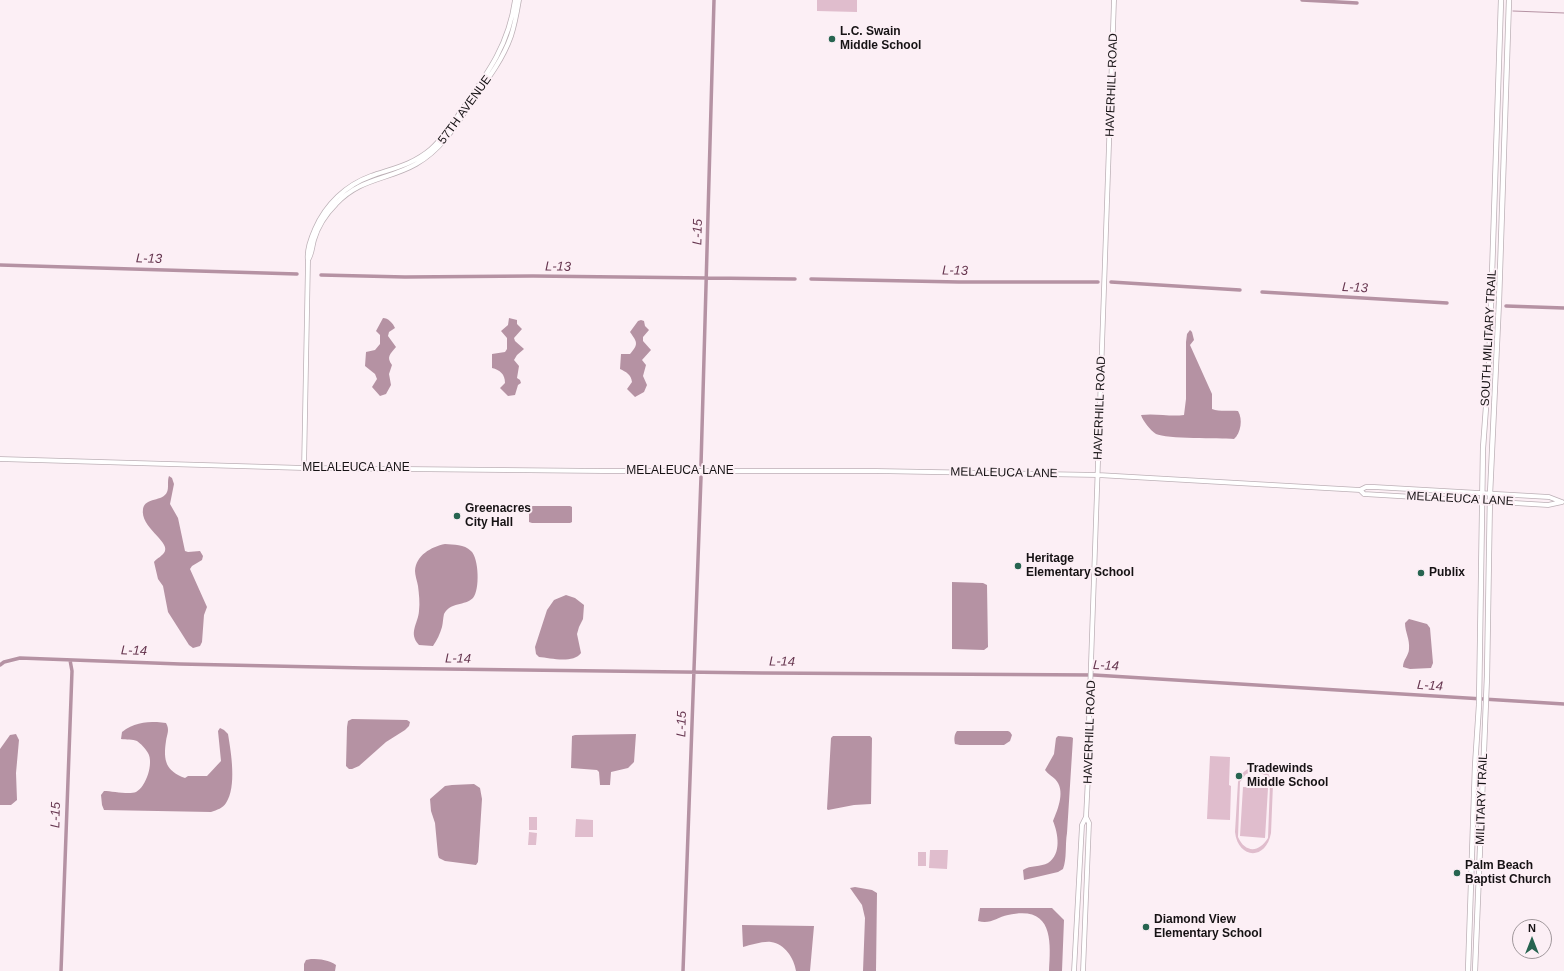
<!DOCTYPE html>
<html>
<head>
<meta charset="utf-8">
<style>
  body { margin:0 }
  #map { position:relative; width:1564px; height:971px; overflow:hidden; background:#fceff5; font-family:Arial,sans-serif }
  canvas { display:block }
  .north { position:absolute; left:1512px; top:919px; width:40px; height:40px; box-sizing:border-box; background:#fceff5; border:1px solid #a0979b; border-radius:50%; rotate:0deg; font-size:11px; font-weight:700; line-height:16px; text-align:center; color:#161214 }
  .north::after { content:''; display:block; margin:auto; width:14px; height:18px; background:#276450; clip-path:polygon(50% 0,100% 100%,50% 72%,0 100%) }
</style>
</head>
<body>
<div id="map">
<canvas width="1564" height="971"></canvas>
<div class="north">N</div>
</div>
<script>
const context = document.querySelector('canvas').getContext('2d');
context.lineJoin = 'round';
function fill(path, color) {
  context.fillStyle = color;
  context.fill(path, 'evenodd');
}
function trace(path, color, width, dash) {
  context.strokeStyle = color;
  context.lineWidth = width;
  context.lineCap = dash ? 'butt' : 'round';
  context.setLineDash(dash || []);
  context.stroke(path);
}
function label(font, color, halo, rows, align = 'center') {
  context.font = font + ' Arial,sans-serif';
  context.lineWidth = 4;
  context.setLineDash([]);
  context.textBaseline = 'middle';
  context.strokeStyle = halo;
  context.fillStyle = color;
  for (const [text, x, y, turn = 0] of rows) {
    context.save();
    context.translate(x, y);
    context.rotate((+turn || 0) * Math.PI / 180);
    context.textAlign = isNaN(turn) ? turn : align;
    if (halo) context.strokeText(text, 0, 0);
    context.fillText(text, 0, 0);
    context.restore();
  }
}
fill(new Path2D(`
  M817 0H857V12L817 11Z
  M1210 756 1230 757 1229 785 1231 786 1230 820 1207 819Z
  M1256 767 1267 771 1273 784 1271 833C1266 861 1238 859 1235 832L1238 782C1241 773 1246 768 1256 767ZM1255 771 1265 775 1270 784 1268 838C1259 853 1245 853 1238 837L1240 782 1246 774Z
  M1243 787 1268 788 1265 838 1240 836Z
  M529 817H537V830H529Z
  M576 819 593 820V837H575Z
  M529 832 537 833 536 845H528Z
  M930 850H948L947 869 929 868Z
  M918 852H926V866H918Z`), '#e0bdcd');
fill(new Path2D(`
  M383 318C388 318 393 323 395 328L389 332 388 336 396 347C390 354 386 357 392 365L389 374 391 385 386 394 380 396 372 387 377 379 375 374 365 366 366 352 375 350 380 344V335L376 331Z
  M509 318 517 320V324L522 329 514 338 515 341 524 349 517 355 514 360 519 366 517 378 520 380 521 383 518 385 515 395 508 396 500 388 505 383C505 374 500 370 492 368V354L505 352 507 349V338L501 331 508 325Z
  M641 320 644 321 645 326 649 330 643 337V341L651 350 642 360 646 365 643 376 647 385 644 392 635 397 627 389 632 382C631 374 626 372 620 369L621 354H630C639 344 637 342 630 332L638 321Z
  M1190 330 1192 332 1194 340 1190 345 1212 394V409C1220 412 1230 410 1238 411 1243 419 1241 433 1234 439 1220 438 1166 439 1156 434 1150 430 1143 421 1141 415 1156 413 1170 417 1184 415L1186 399V342L1187 334Z
  M169 476 172 478 174 484 170 504 178 518 185 551 188 552 200 551 203 556 202 560 192 566 190 569 207 607 204 615 202 642 200 646 193 648 189 645 168 612 163 586 158 579 154 562C157 558 163 556 165 551 169 541 140 527 143 509 145 497 163 502 167 492 169 488 167 481 169 476Z
  M531 506H570L572 507V522L570 523H532L529 522V507Z
  M445 544C454 545 464 544 471 551 479 558 480 590 473 598 465 606 450 602 444 614 443 618 443 623 442 627 440 634 437 640 433 646L419 645C408 633 418 624 419 611 420 603 419 594 418 586 417 581 415 575 415 571 416 555 431 547 445 544Z
  M952 582 983 583 987 585 988 647 984 650 952 649Z
  M566 595 575 598 584 605 583 619 579 627 577 634 581 653C573 664 550 658 539 657L536 654 535 647 547 610 554 600Z
  M1409 619 1427 624 1430 628 1433 663 1431 668 1410 669 1403 667C1403 660 1409 655 1409 649 1410 639 1405 632 1405 623Z
  M352 719 407 720 410 722 409 726 405 730 386 742 359 766 352 769H349L346 766 347 727 348 721Z
  M157 722 166 723C170 730 167 734 166 741 163 761 166 771 185 778L188 776H207L221 761 218 731 220 728 224 730 228 734C231 752 237 787 226 803 223 808 217 810 211 812L104 810 102 805 101 795 104 791C112 791 129 795 136 792 146 787 154 763 148 753 146 749 140 743 137 741 133 739 126 740 121 739L122 732C133 723 144 722 157 722Z
  M957 731H1008L1010 732 1012 735 1010 741 1004 745H960L955 744C954 739 954 735 957 731Z
  M16 734 19 740 16 773 17 800 11 805H0V749L10 735Z
  M636 734 634 762 628 768 611 772 610 785H600L599 772 597 770 571 768 572 736 575 735Z
  M833 736H870L872 738 871 804 854 805 828 810 827 809 831 738Z
  M1058 736 1071 737 1073 738 1067 833C1065 845 1067 859 1063 869L1058 872 1024 880 1023 870C1030 865 1041 867 1048 863 1062 854 1058 833 1053 821 1058 809 1066 790 1055 779 1052 776 1048 774 1045 770L1054 754 1056 738Z
  M474 784 480 788 482 799 478 862 476 865 445 861 439 858 438 855 435 823 431 811 430 799 445 786 452 785Z
  M855 887 872 890 877 893 876 971H863L865 918 862 905 850 888Z
  M980 908H1052L1064 920 1062 971H1049C1051 940 1053 905 1008 915 997 917 990 925 978 921Z
  M742 925 814 926 810 971H796C794 958 785 944 771 942 763 941 751 945 743 947Z
  M311 959C321 959 329 960 336 965L335 971H304V964L306 960Z`), '#b592a3');
trace(new Path2D(`
  M1513 11 1564 13`), '#b592a3', 1);
trace(new Path2D(`
  M1302 0 1357 3
  M0 265 297 274
  M321 275 405 277 533 276 795 279
  M811 279 959 282H1098
  M1111 282 1240 290
  M1262 292 1447 303
  M1506 306 1564 308
  M701 465 714 0
  M0 665 4 662 20 658 180 664 365 668 762 673 1094 675 1564 704
  M61 971 72 671 70 660
  M683 971 701 477`), '#b592a3', 3.5);
const tertiary = new Path2D(`
  M308 260C312 254 312 247 314 240 318 226 326 214 336 204 360 178 388 180 416 164 443 149 458 122 474 98 488 79 503 59 511 36 515 24 517 12 519 0
  M0 459 304 468 604 471H876L1098 475 1360 490 1366 487H1374L1549 497 1562 502
  M304 468 308 261C306 250 311 238 315 229 326 204 346 185 371 176 394 168 412 165 431 149 444 137 454 122 463 108 488 73 509 44 515 0
  M1360 490 1364 494 1548 505 1562 502
  M1074 971 1082 825 1086 817 1090 737 1089 721 1114 0
  M1083 971 1089 823 1086 817`);
const secondary = new Path2D(`
  M1468 971 1475 766 1479 705 1483 448 1489 366 1501 0
  M1475 971 1487 676 1490 494 1499 301 1509 0`);
trace(tertiary, '#bcb0b6', 5.5);
trace(secondary, '#bcb0b6', 6);
trace(tertiary, '#fff', 4);
trace(secondary, '#fff', 4.5);
for (const [x, y, r, color] of [
  [832,39,4,"#276450"],
  [457,516,4,"#276450"],
  [1018,566,4,"#276450"],
  [1421,573,4,"#276450"],
  [1239,776,4,"#276450"],
  [1457,873,4,"#276450"],
  [1146,927,4,"#276450"]
]) {
  const dot = new Path2D();
  dot.arc(x, y, r, 0, 2 * Math.PI);
  context.fillStyle = color;
  context.fill(dot);
  trace(dot, '#fceff5', 1.5);
}
label('bold 12px', '#161214', '#fceff5', [
  ["L.C. Swain",840,32],
  ["Middle School",840,46],
  ["Greenacres",465,509],
  ["City Hall",465,523],
  ["Heritage",1026,559],
  ["Elementary School",1026,573],
  ["Publix",1429,573],
  ["Tradewinds",1247,769],
  ["Middle School",1247,783],
  ["Palm Beach",1465,866],
  ["Baptist Church",1465,880],
  ["Diamond View",1154,920],
  ["Elementary School",1154,934]
], 'left');
label('12px', '#161214', '#fceff5', [
  ["HAVERHILL ROAD",1112,85,-88],
  ["57TH AVENUE",465,110,-54],
  ["SOUTH MILITARY TRAIL",1489,338,-87],
  ["HAVERHILL ROAD",1100,408,-88],
  ["MELALEUCA LANE",356,468],
  ["MELALEUCA LANE",680,471],
  ["MELALEUCA LANE",1004,473,1],
  ["MELALEUCA LANE",1460,499,3],
  ["HAVERHILL ROAD",1090,732,-88],
  ["MILITARY TRAIL",1482,799,-88]
]);
label('italic 13px', '#673750', '#fceff5', [
  ["L-15",698,232,-88],
  ["L-13",149,259,2],
  ["L-13",558,267,1],
  ["L-13",955,271,1],
  ["L-13",1355,288,3],
  ["L-14",134,651,2],
  ["L-14",458,659,1],
  ["L-14",782,662,1],
  ["L-14",1106,666,3],
  ["L-14",1430,686,4],
  ["L-15",682,724,-88],
  ["L-15",56,815,-88]
]);
</script>
</body>
</html>
